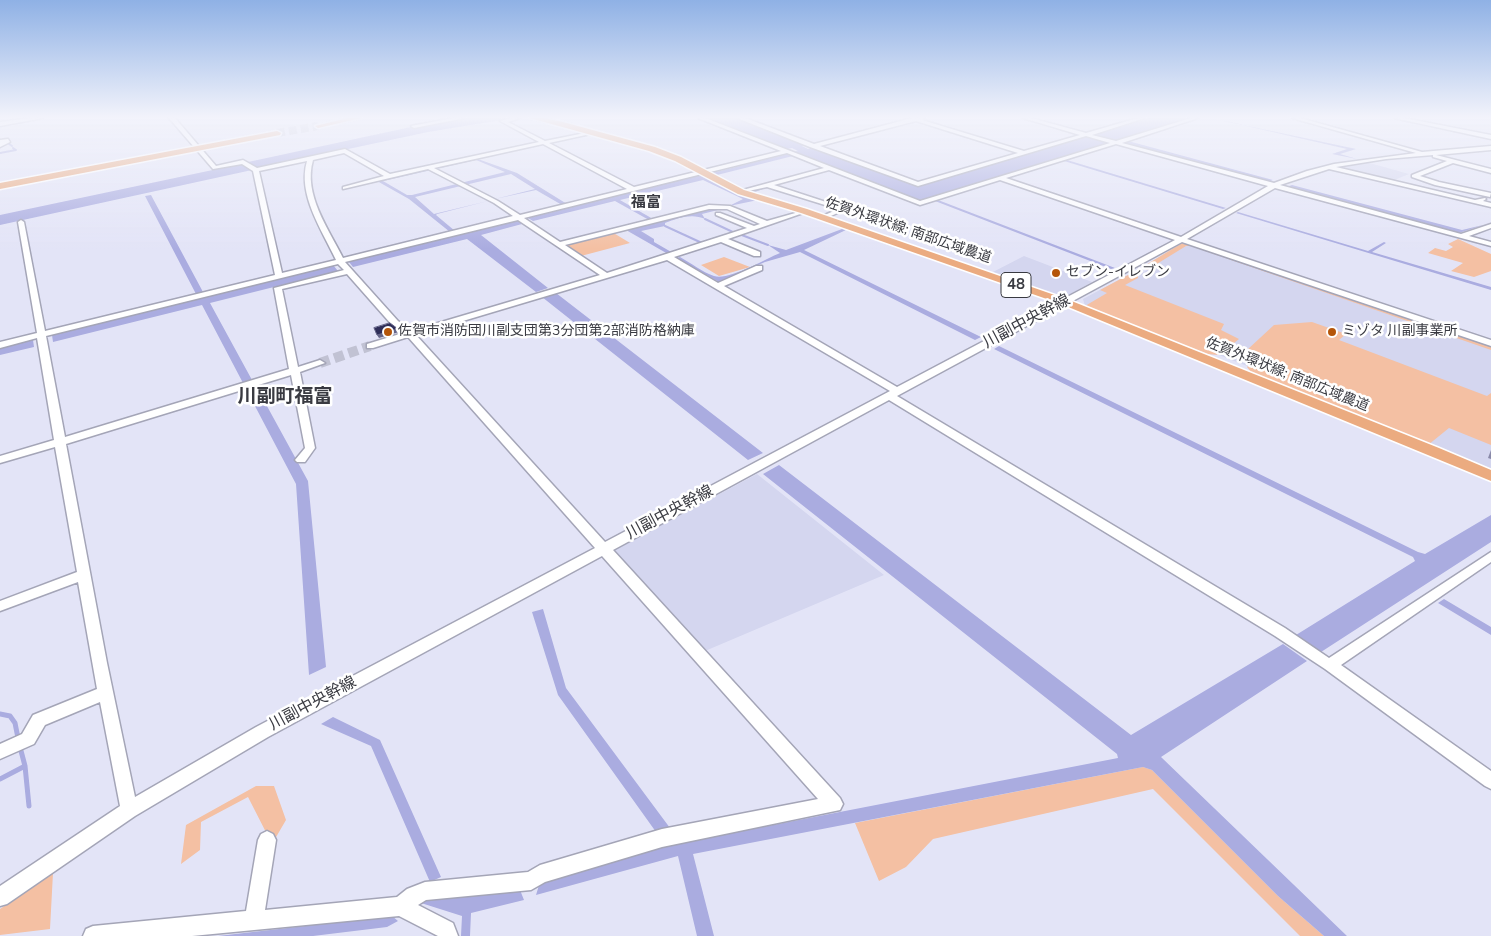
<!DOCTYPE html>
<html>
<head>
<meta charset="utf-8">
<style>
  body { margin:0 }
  canvas { display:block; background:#e3e4f7 }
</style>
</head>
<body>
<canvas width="1491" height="936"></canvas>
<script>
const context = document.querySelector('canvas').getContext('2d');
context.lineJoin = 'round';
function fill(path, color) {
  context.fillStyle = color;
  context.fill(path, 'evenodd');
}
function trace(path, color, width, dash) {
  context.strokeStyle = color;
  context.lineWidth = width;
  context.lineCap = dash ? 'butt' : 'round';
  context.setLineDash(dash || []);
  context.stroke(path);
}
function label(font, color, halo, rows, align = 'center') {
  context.font = font + ' "Nunito Sans","Noto Sans JP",sans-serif';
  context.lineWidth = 5;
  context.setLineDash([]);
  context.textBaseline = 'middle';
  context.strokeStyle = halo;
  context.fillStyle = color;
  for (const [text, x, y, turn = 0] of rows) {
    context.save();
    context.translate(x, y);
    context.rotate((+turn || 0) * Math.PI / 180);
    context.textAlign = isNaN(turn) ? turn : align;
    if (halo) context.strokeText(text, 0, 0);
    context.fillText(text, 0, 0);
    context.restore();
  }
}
fill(new Path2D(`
  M1366 162 1409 174 1392 181 1333 168Z
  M1184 242 1491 345V473L1251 372 1247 366 1219 355 1207 354 1085 306 1083 299 1128 275H1138L1147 270 1144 266Z
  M1024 256 1092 282 1070 294H1052L991 273Z
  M757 474 884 575 705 651 613 551Z`), '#d4d6ef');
fill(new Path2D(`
  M612 232 630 243 581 256 565 244Z
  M1458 239 1491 254V271L1474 277 1451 271 1463 263 1428 253 1435 248 1446 251 1453 247 1448 244Z
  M1184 242 1491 345V350L1191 246H1186L1147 270 1144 266Z
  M724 257 750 267 719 276 701 265Z
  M1128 275H1138V278L1125 285 1224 324 1221 330 1239 339 1219 355 1207 354 1085 306 1107 293 1100 290Z
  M1312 322 1346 334 1339 340 1487 396 1491 393V445L1449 428 1428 445 1251 372 1247 367 1261 357 1247 350 1274 325Z
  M1143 767 1152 770 1278 896 1324 936H1300L1153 789 933 839 906 867 879 881 855 823Z
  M256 786H274L286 820 272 844 248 797 201 822 200 850 181 864 186 825Z
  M53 873 50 929 0 935V909Z`), '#f4c0a3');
fill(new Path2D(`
  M469 118H503H500L501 120 428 132 259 168 256 167 250 168 252 170 0 225V215L241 164 244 165 250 164 248 162 411 127Z
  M705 118H734L806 145 802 146 808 149 813 147 919 186 1089 136 1097 137 1093 135 1150 118H1190L1116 141H1106L1111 143 921 201 794 152 798 151 792 148 787 149Z
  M1211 118 1356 149 1340 154 1357 159 1332 154 1347 149Z
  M1128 141 1273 180 1268 182 1122 143Z
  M787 154 793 156 717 175 712 173Z
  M475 158 517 173 567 204 562 205 536 190 495 199 535 189 511 174 415 197 434 214 488 201 437 214 436 215 455 231 450 232 409 199 377 181ZM476 160 505 172 412 195H407L383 181Z
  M1067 160 1226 208 1223 209 1064 161Z
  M702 175 731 190 758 200 729 206 743 199 703 180 620 200 653 219 649 220 615 201 533 221 528 218Z
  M1292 185 1462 230 1483 225 1459 233 1286 187Z
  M151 195 203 292 196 294 145 196Z
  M938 200 1115 268 1111 269 935 201Z
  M712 208H726L702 214 705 219C692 213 678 218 665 223V226L641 231 654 239V242L673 253 668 254 626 230Z
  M1238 212 1368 251 1384 242 1386 243 1372 252 1491 287V290L1236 213Z
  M517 220 522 224 481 235 548 288 536 292 467 239 353 267 349 262Z
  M834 224 848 229 804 250 981 337 975 340 800 252 765 262 719 282 676 258 680 257C691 263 702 272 714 276 728 281 765 259 780 253L768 245 786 250 842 229Z
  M333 265 338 271 210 303 252 380 243 383 202 305 53 342 52 335Z
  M556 293 763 453 748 460 542 297Z
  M33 340 34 347 0 355V348Z
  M999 346 1418 552 1425 554 1491 515V542L1321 652 1296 635 1415 561 1413 557 994 349Z
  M256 386 308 481 326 667 309 675 296 484 246 389Z
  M779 465 1131 735 1283 644 1307 661 1161 757 1347 936H1324L1278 896 1152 770 1143 767 693 854 714 936H697L678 856 536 895 540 882 675 844 1118 758 1117 754 763 474Z
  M1444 599 1491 627V635L1438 603Z
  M543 609 566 688 670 828 656 832 558 695 532 612Z
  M333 717 380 740 441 877 430 882 371 746 321 724Z
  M520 890 524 900 471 913 470 936H461L462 916 421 903 423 899Z
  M392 916 398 921 387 927 313 936H218Z`), '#aaace0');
trace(new Path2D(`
  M8 143 12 146
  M0 153 16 150 13 148
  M752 192 765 187
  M705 219 735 233
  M665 226 702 243
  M739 234 768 245`), '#aaace0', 2);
trace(new Path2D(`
  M0 714 10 716 15 723 18 738
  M20 747 25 766 29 806
  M0 779 25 766`), '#aaace0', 5);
trace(new Path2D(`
  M320 363 370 346`), '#c1c2d3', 10, [10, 5]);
trace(new Path2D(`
  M277 133 318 126`), '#c1c2d3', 8, [8, 4]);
const minor = new Path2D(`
  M30 118H43L0 126V122Z
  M169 118H175L216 166 243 160 257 168 345 149 390 174 539 142 500 121 511 118H520L508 122 545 141 595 131V133L549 143 634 187 781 151 698 118H705L920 201 1110 143 1086 136 918 186 810 147 737 118H745L814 144 912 118H925L922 120 1024 151 1080 135 1023 118H1031L1086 133 1138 118H1145L1092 135 1116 141 1191 118H1198L1122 143 1274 183 1307 171 1334 164 1416 153 1292 118H1300L1422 152 1491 146V150L1436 155 1491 169V173L1453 163 1420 176 1439 182 1491 193 1490 197 1435 185 1412 177V175L1447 161 1433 157V155L1386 159 1336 167 1475 200 1485 198 1486 199 1483 201 1491 203V207L1329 169 1280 185 1461 234 1491 224V228L1469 236 1491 242V246L1275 188 1187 239 1491 340V346L1182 242 897 396 1285 628 1329 658 1491 552V562L1341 665 1491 771V789L1485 786 1325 669 1275 636 889 400 613 550 840 798 843 804 840 810 662 847 545 882 531 890 426 900 418 905 453 923 458 936H438L399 916 192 936H83L86 929 93 926 246 911 258 840 261 834 267 831 273 834 276 840 265 910 397 897 407 889 425 882 528 872 540 865 662 829 818 799 602 556 268 737 135 816 7 904 0 906V886L120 806 100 702 45 725 34 744 0 759V744L22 734 33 715 97 689 78 582 0 611V601L77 572 55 447 0 463V456L54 440 37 338 0 348V342L37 333 18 222 21 220 24 222 45 331 275 275 253 171 242 164 213 169ZM916 121 1018 153 918 182 820 146ZM543 144 627 189 520 215 498 201 434 168ZM1116 144 1268 186 1181 237 1006 178ZM344 153 384 176 343 187V189L428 169 494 203 513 216 343 258C328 228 303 194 313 160ZM787 153 824 168 739 191V193L767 187 825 205 834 211 820 217V219L822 220 842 211 829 203 774 185 829 170 920 205 1000 180 1175 240 897 387 724 286 762 270V266H756L718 283 674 257 721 242 754 256H760V252L728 239 806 212V210L767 221 730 206 709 205 560 242 524 218ZM307 161C297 194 322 230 336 260L282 273 259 171ZM709 209H727L760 224 754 226 720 213H716V215L747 228 607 273 565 245ZM518 220 600 275 411 331 398 321 345 262ZM667 260 890 391 605 542 416 335ZM338 264 344 270 274 288 289 369 65 437 46 336ZM347 274 392 325 403 333 367 344V348H373L408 337 595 548 256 727 135 797 107 663 66 444 291 375 305 448 295 460 297 462H305L315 448 300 372 325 363 320 360 298 367 282 289Z
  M453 118H465L414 128 411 126Z
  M1394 118H1404L1491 135V139Z
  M8 139 10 142 0 147V140Z`);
const major = new Path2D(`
  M348 118H361L318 128 315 126Z
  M530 118H543L563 122 655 147 681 157 744 190 807 209 1069 300 1439 448 1491 470V481L1061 304 801 213 738 194 675 161 649 151Z
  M277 131 281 133 280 135 0 189V183Z`);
trace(minor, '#a4a5b7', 3);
trace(major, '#fff', 3);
fill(minor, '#fff');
fill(major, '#ebab80');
fill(new Path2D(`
  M1491 450V459L1488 458Z`), '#8989a8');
fill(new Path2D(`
  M398 329 399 332 379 338 377 335Z`), '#656588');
const building = new Path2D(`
  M390 323 398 329 377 335 374 328Z`);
fill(building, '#2f2e59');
trace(building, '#656588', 1);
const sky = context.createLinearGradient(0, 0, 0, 249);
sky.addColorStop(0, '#8fb1e5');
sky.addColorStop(0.47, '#f2f3fb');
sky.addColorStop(1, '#f2f3fb00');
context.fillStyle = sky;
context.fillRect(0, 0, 1491, 249);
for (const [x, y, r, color] of [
  [1056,273,5,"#b5560a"],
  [388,332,5,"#b5560a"],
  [1332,332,5,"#b5560a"]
]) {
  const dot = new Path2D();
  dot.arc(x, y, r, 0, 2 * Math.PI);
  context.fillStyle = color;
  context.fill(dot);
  trace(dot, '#fff', 2);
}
label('14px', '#393a41', '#fff', [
  ["佐賀外環状線; 南部広域農道",908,231,19],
  ["佐賀外環状線; 南部広域農道",1287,375,22]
]);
label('14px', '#393a41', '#fff', [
  ["セブン-イレブン",1066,273],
  ["佐賀市消防団川副支団第3分団第2部消防格納庫",398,332],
  ["ミゾタ 川副事業所",1342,332]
], 'left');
label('bold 15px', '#393a41', '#fff', [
  ["福富",646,203]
]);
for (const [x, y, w] of [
  [1016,285,30]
]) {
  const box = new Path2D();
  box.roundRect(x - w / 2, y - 12.5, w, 25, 4);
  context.fillStyle = '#fff';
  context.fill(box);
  trace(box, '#393a41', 1);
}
label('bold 15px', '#393a41', null, [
  ["48",1016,285]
]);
label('16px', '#393a41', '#fff', [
  ["川副中央幹線",1027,322,-28],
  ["川副中央幹線",670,513,-28],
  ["川副中央幹線",313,704,-28]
]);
label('bold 19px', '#393a41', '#fff', [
  ["川副町福富",285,397]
]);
</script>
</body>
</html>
